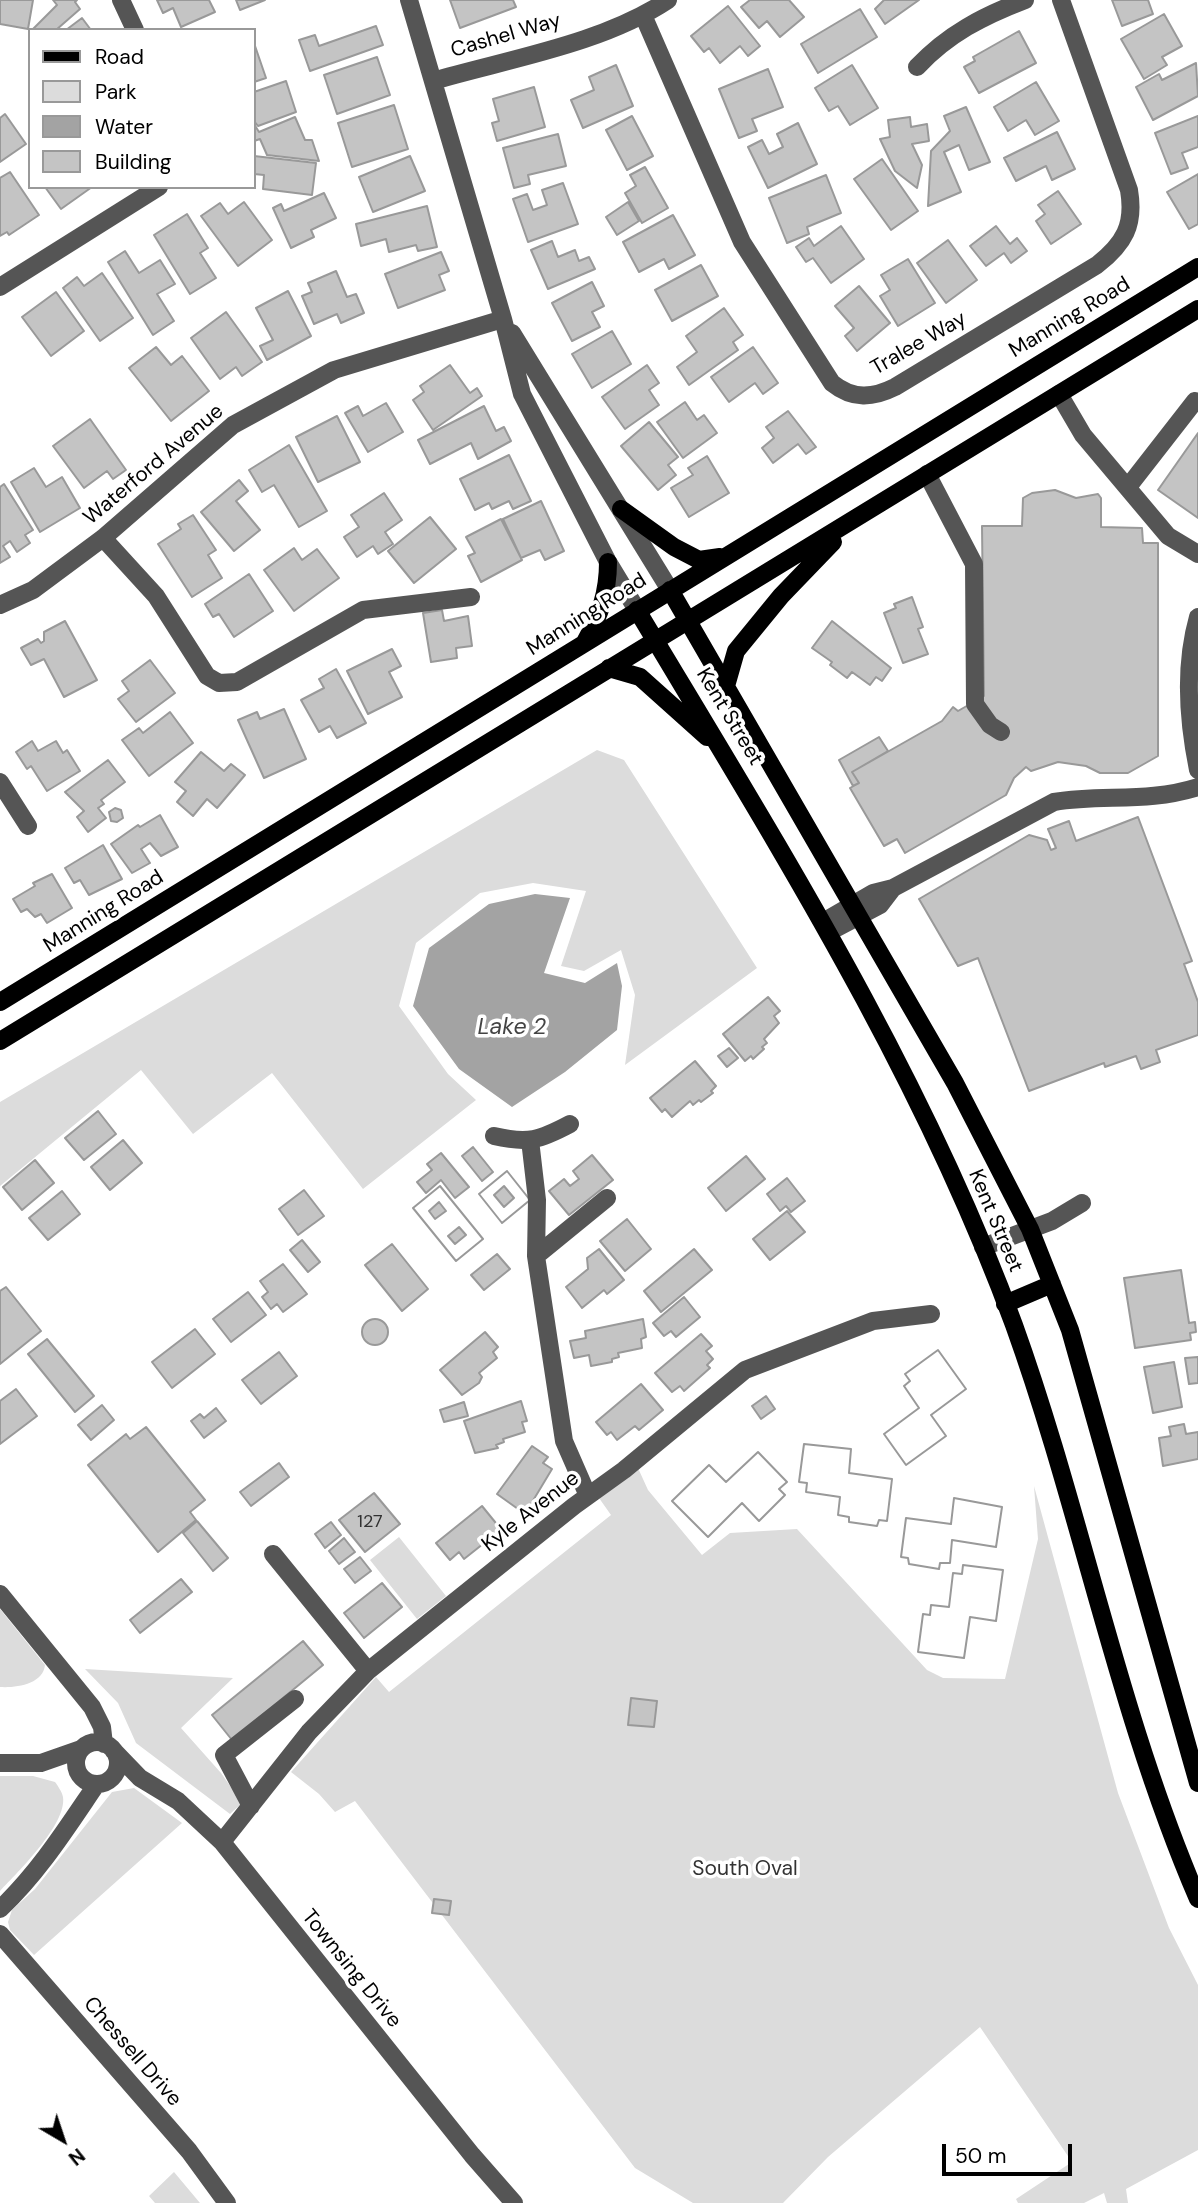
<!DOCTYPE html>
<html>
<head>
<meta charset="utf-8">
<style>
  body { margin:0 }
  #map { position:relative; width:1198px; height:2203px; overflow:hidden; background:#fff; font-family:"DM Sans",sans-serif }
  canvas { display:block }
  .legend { position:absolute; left:28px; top:28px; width:228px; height:161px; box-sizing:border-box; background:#fff; border:2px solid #999; margin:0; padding:9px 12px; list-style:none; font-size:21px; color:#000 }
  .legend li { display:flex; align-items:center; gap:14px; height:35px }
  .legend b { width:35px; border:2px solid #999 }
  .north { position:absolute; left:28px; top:2105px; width:70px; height:70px; -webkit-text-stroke:5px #fff; paint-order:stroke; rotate:141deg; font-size:19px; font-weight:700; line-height:28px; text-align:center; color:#000 }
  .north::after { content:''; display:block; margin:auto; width:24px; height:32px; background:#000; clip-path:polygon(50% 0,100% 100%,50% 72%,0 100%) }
  .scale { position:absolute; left:942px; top:2144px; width:130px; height:32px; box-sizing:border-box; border:4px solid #000; border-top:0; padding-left:9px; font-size:21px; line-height:24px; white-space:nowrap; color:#000; -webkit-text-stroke:5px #fff; paint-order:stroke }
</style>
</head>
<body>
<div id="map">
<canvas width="1198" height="2203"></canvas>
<ul class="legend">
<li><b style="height:9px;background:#000"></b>Road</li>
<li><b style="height:19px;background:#dcdcdc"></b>Park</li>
<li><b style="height:19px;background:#a3a3a3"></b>Water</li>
<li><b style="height:19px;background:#c4c4c4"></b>Building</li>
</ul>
<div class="north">N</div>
<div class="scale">50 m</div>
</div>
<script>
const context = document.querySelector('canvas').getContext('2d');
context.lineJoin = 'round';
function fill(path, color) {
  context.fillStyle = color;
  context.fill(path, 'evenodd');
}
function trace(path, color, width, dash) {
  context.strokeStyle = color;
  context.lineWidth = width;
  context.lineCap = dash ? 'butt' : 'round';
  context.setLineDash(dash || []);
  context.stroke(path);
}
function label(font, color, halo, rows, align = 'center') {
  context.font = font + ' "DM Sans",sans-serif';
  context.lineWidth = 7;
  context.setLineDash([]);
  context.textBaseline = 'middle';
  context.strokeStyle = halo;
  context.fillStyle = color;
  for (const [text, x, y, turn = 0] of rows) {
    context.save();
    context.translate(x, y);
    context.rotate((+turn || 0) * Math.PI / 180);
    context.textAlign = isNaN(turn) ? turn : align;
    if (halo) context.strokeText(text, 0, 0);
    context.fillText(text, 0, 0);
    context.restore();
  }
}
fill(new Path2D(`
  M597 750 624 760 757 968 625 1065 635 995 621 950 584 971 561 966 586 891 533 883 480 893 416 943 399 1006 448 1074 476 1100 363 1189 272 1073 193 1134 141 1070 0 1186V1102Z
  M638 1468 648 1490 702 1555 730 1533 797 1529 927 1670 943 1678 1005 1679 1038 1539 1034 1486 1118 1793 1169 1928 1198 1985V2150L1126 2189 1128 2203H1107L1104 2193 1084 2203H1018L1016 2199 1072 2162 980 2027 828 2157 783 2203H693L635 2168 355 1801 335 1812 319 1794 291 1772 376 1677 389 1692 611 1515 599 1498Z
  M399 1537 446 1596 417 1619 370 1560Z
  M0 1609 45 1665C43 1684 17 1688 0 1687Z
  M85 1669 233 1678 181 1728 221 1773 242 1803 230 1814 136 1743 118 1703Z
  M0 1776H33L55 1782C58 1786 62 1792 63 1797 67 1824 18 1872 0 1891Z
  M134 1788 182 1823 34 1955 10 1930 8 1922 12 1910 35 1889 112 1792Z
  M174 2172 200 2203H155L149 2196Z`), '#dcdcdc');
fill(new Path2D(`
  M535 894 570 898 544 973 585 983 617 963 622 986 617 1030 565 1072 512 1107 459 1069 413 1006 429 948 489 904Z`), '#a3a3a3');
const building = new Path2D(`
  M0 0H33L28 29 0 24Z
  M53 0H77L75 2 80 9 56 30H32L57 5Z
  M157 0H209L215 12 181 27 173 8 163 13Z
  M236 0H265L240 10Z
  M450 0H513L516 7 460 28Z
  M750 0H789L804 17 780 37 767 21 759 28 741 7Z
  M884 0H919L885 24 875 9Z
  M1112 0H1148L1153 14 1122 26Z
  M728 6 760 46 748 56 740 46 720 63 709 48 704 52 691 36Z
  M860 9 877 37 818 73 801 44Z
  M1164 14 1182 46 1162 57 1167 65 1144 79 1121 39Z
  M82 18 91 30H66Z
  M376 26 383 45 310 71 299 40 315 35 319 46Z
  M1019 31 1036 63 979 93 964 67 975 61 973 57Z
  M254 43 266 78 254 82Z
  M377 57 390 95 337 114 324 75Z
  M1196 63 1198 96 1153 120 1136 87 1159 74 1162 80Z
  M616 65 633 106 583 128 571 100 594 90 589 77Z
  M852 65 878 108 850 125 838 106 829 111 815 88Z
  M768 69 783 107 752 119 757 131 739 138 719 89Z
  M286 81 296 112 258 126 254 121V92Z
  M1036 82 1059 121 1035 135 1026 120 1008 131 994 107Z
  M534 87 545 127 497 141 492 123 499 121 493 99Z
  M394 105 408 149 352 167 338 123Z
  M966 107 990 162 969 170 959 145 944 152 961 192 928 206 931 151 950 131 944 116Z
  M5 114 26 144 0 162V118Z
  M632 116 653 156 627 170 606 130Z
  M1198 116V147L1182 153 1188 168 1171 174 1155 133Z
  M295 117 305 140H312L319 161 267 155 260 139 254 141V124L259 132Z
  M910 117 911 127 927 124 929 141 912 144 922 165 917 188 895 171 880 139 890 137 888 120Z
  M798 123 817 164 768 188 748 147 762 140 769 154 783 147 777 134Z
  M1057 132 1075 169 1052 180 1046 166 1016 181 1004 158Z
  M558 134 566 166 528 175 530 184 514 188 503 148Z
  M254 156 316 163 312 195 263 189 264 175 254 174Z
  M410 156 425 191 373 212 359 177Z
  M882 159 918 211 891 230 854 179Z
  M645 167 668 208 642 223 625 193 636 186 630 175Z
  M10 172 39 215 9 235 7 232 0 236V178Z
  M1198 174V224L1189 229 1167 192Z
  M826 175 841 213 807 227 809 234 787 243 769 198Z
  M563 183 578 224 528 242 513 199 527 194 533 210 547 205 542 190Z
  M45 187H92L61 209Z
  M1058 191 1081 224 1051 244 1036 221 1045 214 1038 205Z
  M324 193 336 218 311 230 314 237 291 248 273 208 281 204 284 211Z
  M244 202 272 240 238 266 201 216 220 203 228 214Z
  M628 202 639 221 617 235 606 217Z
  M427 206 437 247 418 251 416 245 389 252 386 239 361 246 356 224Z
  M187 214 208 248 200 253 216 278 190 294 154 235Z
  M673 215 695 255 669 269 664 259 639 272 623 242Z
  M841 226 864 259 831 283 813 258 806 262 796 247 809 238 814 246Z
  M996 226 1010 244 1017 238 1027 251 1011 263 1004 253 986 266 970 246Z
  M948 240 977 280 946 303 917 263Z
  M552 241 558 257 575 250 579 261 589 257 595 269 548 289 531 250Z
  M125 251 139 273 160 260 175 284 157 294 174 321 153 335 108 262Z
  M441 252 449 271 439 275 445 290 398 308 385 274Z
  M908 259 935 303 898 326 880 296 890 290 881 275Z
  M701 265 718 296 672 321 655 290Z
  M336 271 347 297 356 294 364 313 341 323 337 314 314 324 302 296 312 292 308 283Z
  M102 273 133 318 100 341 63 288 77 277 84 286Z
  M592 282 604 306 592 312 600 327 572 341 552 303Z
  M859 286 890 323 857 351 845 336 854 328 835 306Z
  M288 291 311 336 267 360 260 346 273 340 256 308Z
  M56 292 84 331 51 356 22 317Z
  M724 308 743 335 733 342 738 350 689 385 677 367 697 352 686 336Z
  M226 312 262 362 242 376 236 367 220 379 191 338Z
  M612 331 631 364 592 388 572 354Z
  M156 347 171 365 182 356 209 391 171 421 129 368Z
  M753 347 778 383 763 394 755 383 729 402 711 377Z
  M450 365 470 393 477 388 482 396 433 430 413 400 424 392 420 386Z
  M647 365 659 383 649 390 659 405 625 429 602 397Z
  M685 402 697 420 704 415 717 433 683 458 657 422Z
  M386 403 403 432 368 452 345 413 358 406 363 416Z
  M484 406 496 431 504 427 511 441 478 459 471 443 430 464 418 440Z
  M788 411 816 447 806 454 798 444 773 463 762 448 774 438 766 427Z
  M337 416 360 462 318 482 296 437Z
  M90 419 126 470 113 479 107 471 84 488 53 446Z
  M649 422 678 457 668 465 676 475 658 490 621 446Z
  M1198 433V518L1158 490Z
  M289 445 327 511 299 527 274 485 262 492 249 470Z
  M509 455 531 501 513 509 509 501 492 509 489 503 475 510 460 479Z
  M707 456 729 493 689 517 671 488 693 475 688 468Z
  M34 468 46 487 62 477 80 508 40 532 11 482Z
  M239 480 248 491 236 501 260 530 234 551 201 512Z
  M4 484 33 530 25 535 30 543 17 552 10 541 3 546 10 557 0 563V487Z
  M1055 490 1076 498 1098 494 1101 498V527L1142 528 1143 543H1158V756L1128 773H1100L1086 766 1058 762 1031 771 1026 767 1014 778 1006 795 905 853 897 839 884 846 850 788 859 783 852 772 942 721 953 707 958 711 984 696 982 526H1022L1023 498 1032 493Z
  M384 493 402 520 385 532 393 544 378 554 373 546 357 557 344 537 359 527 351 515Z
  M541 501 564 551 545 560 540 550 521 558 503 519Z
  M193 515 216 550 208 555 222 578 192 597 158 544 181 529 178 524Z
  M430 517 456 549 414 583 388 551Z
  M501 519 522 560 481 582 468 556 475 553 466 537Z
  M294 548 302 560 317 549 339 578 294 611 264 570Z
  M249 574 273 611 234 637 219 614 213 617 205 604Z
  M912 597 923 627 918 629 928 654 903 663 884 613 896 608 894 604Z
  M442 610 444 621 468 616 472 646 456 648 457 658 431 662 423 613Z
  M65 621 97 680 64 697 44 659 31 665 21 648 38 639 41 643 44 641V632Z
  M832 621 891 668 882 681 876 677 870 685 852 672 847 678 830 665 832 662 812 648Z
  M392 649 401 666 389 672 402 697 368 714 347 671Z
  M150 660 175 693 136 722 118 699 129 691 122 681Z
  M336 669 366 723 337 738 330 726 319 732 301 700 324 688 319 679Z
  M284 709 306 759 264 778 238 720 257 712 260 719Z
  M170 712 193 743 149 776 122 740 139 728 143 733Z
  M879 737 888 751 852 772 859 783 853 786 839 760Z
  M32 741 38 751 56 741 63 753 67 750 80 771 47 791 31 766 27 769 16 752Z
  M201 752 224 771 231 764 245 775 217 808 207 799 193 816 177 802 186 791 175 782Z
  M108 760 125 782 101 800 104 804 98 808 106 818 88 832 77 817 84 811 65 792Z
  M115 808 121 810 123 818 117 822 111 821 109 812Z
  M160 815 178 847 161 856 150 843 141 849 150 863 132 873 111 844 138 825 140 827Z
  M1138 817 1192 961 1184 964 1198 1002V1035L1156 1050 1160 1062 1141 1069 1136 1056 1105 1067 1104 1063 1029 1091 978 958 958 966 919 899 1029 835 1047 840 1051 850 1056 848 1048 829 1069 821 1076 841Z
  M103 845 122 879 89 895 80 880 74 883 65 868Z
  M52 874 72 908 47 923 41 914 35 917 27 909 21 912 13 899 35 886 33 883Z
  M768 997 780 1011 774 1016 779 1023 764 1039 767 1043 762 1047 764 1049 753 1059 751 1056 745 1061 723 1034Z
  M729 1048 738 1058 727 1067 718 1056Z
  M695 1061 716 1086 711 1091 713 1093 701 1102 699 1100 693 1105 690 1101 672 1117 665 1109 662 1112 650 1098Z
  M98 1111 116 1134 84 1160 65 1138Z
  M123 1140 142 1163 110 1190 91 1167Z
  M473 1147 493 1172 482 1181 462 1156Z
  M441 1153 469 1187 455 1198 441 1180 426 1193 417 1182 432 1170 427 1164Z
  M592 1155 613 1180 569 1215 549 1191 564 1179 570 1186 579 1179 573 1171Z
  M746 1156 765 1179 726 1211 708 1188Z
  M35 1160 54 1183 22 1210 3 1187Z
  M507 1171 530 1200 502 1223 479 1194ZM504 1186 514 1198 504 1207 494 1195Z
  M507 1171 530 1200 502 1223 479 1194Z
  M787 1178 805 1201 791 1212 786 1206 780 1211 767 1194Z
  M440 1186 483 1239 456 1261 413 1208ZM439 1202 446 1211 435 1219 429 1211ZM459 1227 466 1235 455 1244 448 1236Z
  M440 1186 483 1239 456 1261 413 1208Z
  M304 1190 324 1216 298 1235 279 1209Z
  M62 1191 80 1214 48 1240 29 1218Z
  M787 1211 805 1232 770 1260 753 1239Z
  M627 1219 651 1249 625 1271 600 1241Z
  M302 1240 320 1262 308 1272 290 1250Z
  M392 1244 428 1289 402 1311 365 1265Z
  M599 1249 624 1280 607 1294 604 1290 582 1308 566 1287 588 1269 587 1258Z
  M694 1249 712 1270 661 1312 644 1291Z
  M497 1254 510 1269 484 1290 471 1275Z
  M283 1264 307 1294 283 1312 277 1304 271 1309 262 1297 268 1292 260 1281Z
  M1181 1270 1189 1323 1195 1322 1196 1332 1190 1333 1191 1340 1135 1348 1124 1278Z
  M6 1287 41 1331 0 1364V1291Z
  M248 1292 266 1315 231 1342 213 1319Z
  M684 1297 700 1317 676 1337 671 1331 664 1336 653 1323Z
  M643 1319 646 1337 641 1339 642 1348 618 1353 619 1357 612 1359V1362L591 1366 589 1355 574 1358 570 1341 586 1338 585 1331Z
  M362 1332a13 13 0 1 1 26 0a13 13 0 1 1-26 0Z
  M195 1329 215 1354 172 1388 152 1362Z
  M485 1332 498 1347 493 1352 497 1358 479 1373 482 1377 479 1383 462 1395 440 1370Z
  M701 1334 712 1346 706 1351 713 1359 707 1365 710 1368 684 1391 680 1386 672 1392 655 1373Z
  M47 1339 94 1396 75 1412 28 1354Z
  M938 1350 966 1389 931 1415 946 1436 906 1465 884 1434 919 1408 904 1386 910 1381 905 1374Z
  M938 1350 966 1389 931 1415 946 1436 906 1465 884 1434 919 1408 904 1386 910 1381 905 1374Z
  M279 1352 297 1376 261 1404 242 1380Z
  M1198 1357V1383L1189 1384 1185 1358Z
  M1174 1362 1182 1407 1153 1413 1144 1367Z
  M641 1384 663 1410 639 1430 635 1426 617 1440 611 1432 607 1435 596 1422Z
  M16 1389 37 1416 0 1444V1401Z
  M766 1396 775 1409 761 1419 752 1406Z
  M521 1401 527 1421 522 1422 525 1432 503 1439 504 1442 496 1445 498 1448 475 1453 464 1421Z
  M464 1402 468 1416 444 1422 440 1410Z
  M102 1405 114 1420 91 1440 78 1425Z
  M216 1408 226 1421 204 1438 191 1421 200 1414 204 1418Z
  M1184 1424 1186 1434 1198 1432V1459L1163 1466 1159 1438 1171 1436 1169 1427Z
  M146 1427 205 1500 190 1512 196 1520 158 1552 88 1465 126 1434 130 1439Z
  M804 1444 851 1449 849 1473 892 1479 887 1521 879 1520 877 1526 849 1522V1517L838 1515 840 1497 806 1492 807 1483 799 1482Z
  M804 1444 851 1449 849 1473 892 1479 887 1521 879 1520 877 1526 849 1522V1517L838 1515 840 1497 806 1492 807 1483 799 1482Z
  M532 1446 548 1457 543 1463 552 1469 525 1514 497 1494Z
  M758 1452 787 1482 779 1489 785 1495 759 1521 742 1503 708 1537 672 1501 709 1465 726 1482Z
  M758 1452 787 1482 779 1489 785 1495 759 1521 742 1503 708 1537 672 1501 709 1465 726 1482Z
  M279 1463 289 1477 251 1506 240 1492Z
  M374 1493 400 1524 365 1552 339 1520Z
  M954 1498 1002 1507 996 1547 952 1540 950 1563H940L939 1569 909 1564 908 1558 901 1557 906 1518 951 1524Z
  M954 1498 1002 1507 996 1547 952 1540 950 1563H940L939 1569 909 1564 908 1558 901 1557 906 1518 951 1524Z
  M482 1506 504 1533 498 1537 500 1539 493 1545 488 1540 464 1559 459 1552 450 1560 436 1543Z
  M197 1521 228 1558 213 1571 183 1533Z
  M331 1522 341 1535 325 1548 315 1534Z
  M344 1538 355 1552 339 1564 329 1551Z
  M360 1557 371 1571 355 1583 344 1569Z
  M963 1565 1003 1570 996 1621 970 1617 964 1658 918 1652 923 1614 930 1615 931 1605 949 1607 953 1573 962 1574Z
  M963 1565 1003 1570 996 1621 970 1617 964 1658 918 1652 923 1614 930 1615 931 1605 949 1607 953 1573 962 1574Z
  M181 1579 192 1592 140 1633 130 1620Z
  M382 1583 402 1607 364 1638 344 1613Z
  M303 1641 323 1665 232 1740 212 1715Z
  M631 1698 657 1701 654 1727 628 1725Z
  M434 1899 451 1901 449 1915 432 1913Z`);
fill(building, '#c4c4c4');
trace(building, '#999', 2);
trace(new Path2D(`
  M121 0 135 30
  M409 0 503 319 522 394 608 562 637 610
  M643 15 742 242 832 383C853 400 873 398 895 387L1097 265C1124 244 1135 225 1129 190L1061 0
  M917 67C948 34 983 16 1025 0
  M433 81C508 59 602 44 668 0
  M0 287 159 187
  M512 333 670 590
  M1059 394 1083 435 1168 536 1198 554
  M927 474 974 564 975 704 990 725 1001 732
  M1128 487 1195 401
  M103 538 156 596 207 676 219 683 237 682 363 610 471 597
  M0 605 33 590 103 538 233 425 334 370 503 319
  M1198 617C1184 666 1188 721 1198 770
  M0 782 28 826
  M823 922 873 893 893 888 1054 802C1105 794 1147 803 1198 787
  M829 932 880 905 893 888
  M494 1136C528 1144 540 1140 570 1124
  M530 1140 537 1200 536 1256 564 1441 588 1496
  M983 1247 1052 1221 1082 1203
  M536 1256 607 1198
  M273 1554 368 1671
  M0 1594 92 1707 102 1727 104 1744
  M76 1763a21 21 0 1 1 42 0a21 21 0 1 1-42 0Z
  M113 1750 140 1778 178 1801 222 1842 472 2155 514 2203
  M0 1763H41L81 1749
  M251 1806 224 1755 295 1699
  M222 1842 309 1732 368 1671 574 1506 624 1470 745 1370 873 1321 931 1314
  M0 1909C39 1872 66 1829 96 1785
  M0 1934 189 2151 227 2203`), '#555', 18);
trace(new Path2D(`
  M621 509 674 547 699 560 720 557
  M670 590 955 1083 1030 1229 1070 1330 1198 1783
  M637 610C775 841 921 1071 1014 1325 1082 1514 1118 1714 1198 1899
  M585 642C600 615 608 593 608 562
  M609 668 640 677 707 737
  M726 686 736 651 781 596 833 542
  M0 1002 1198 267
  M0 1041 1198 309
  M1005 1304 1052 1284`), '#000', 18);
label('18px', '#313131', null, [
  ["127",370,1522]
]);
label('21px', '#000', '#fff', [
  ["Cashel Way",506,36,-16],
  ["Manning Road",1070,318,-31],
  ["Tralee Way",919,344,-30],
  ["Waterford Avenue",154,465,-40],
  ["Manning Road",587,615,-32],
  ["Kent Street",729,717,59],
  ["Manning Road",104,912,-32],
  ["Kent Street",995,1221,67],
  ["Kyle Avenue",531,1512,-38],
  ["Townsing Drive",351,1969,51],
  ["Chessell Drive",132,2052,49]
]);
label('21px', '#333', '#fff', [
  ["South Oval",745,1869]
]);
label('italic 23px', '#444', '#fff', [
  ["Lake 2",512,1028]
]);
</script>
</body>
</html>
